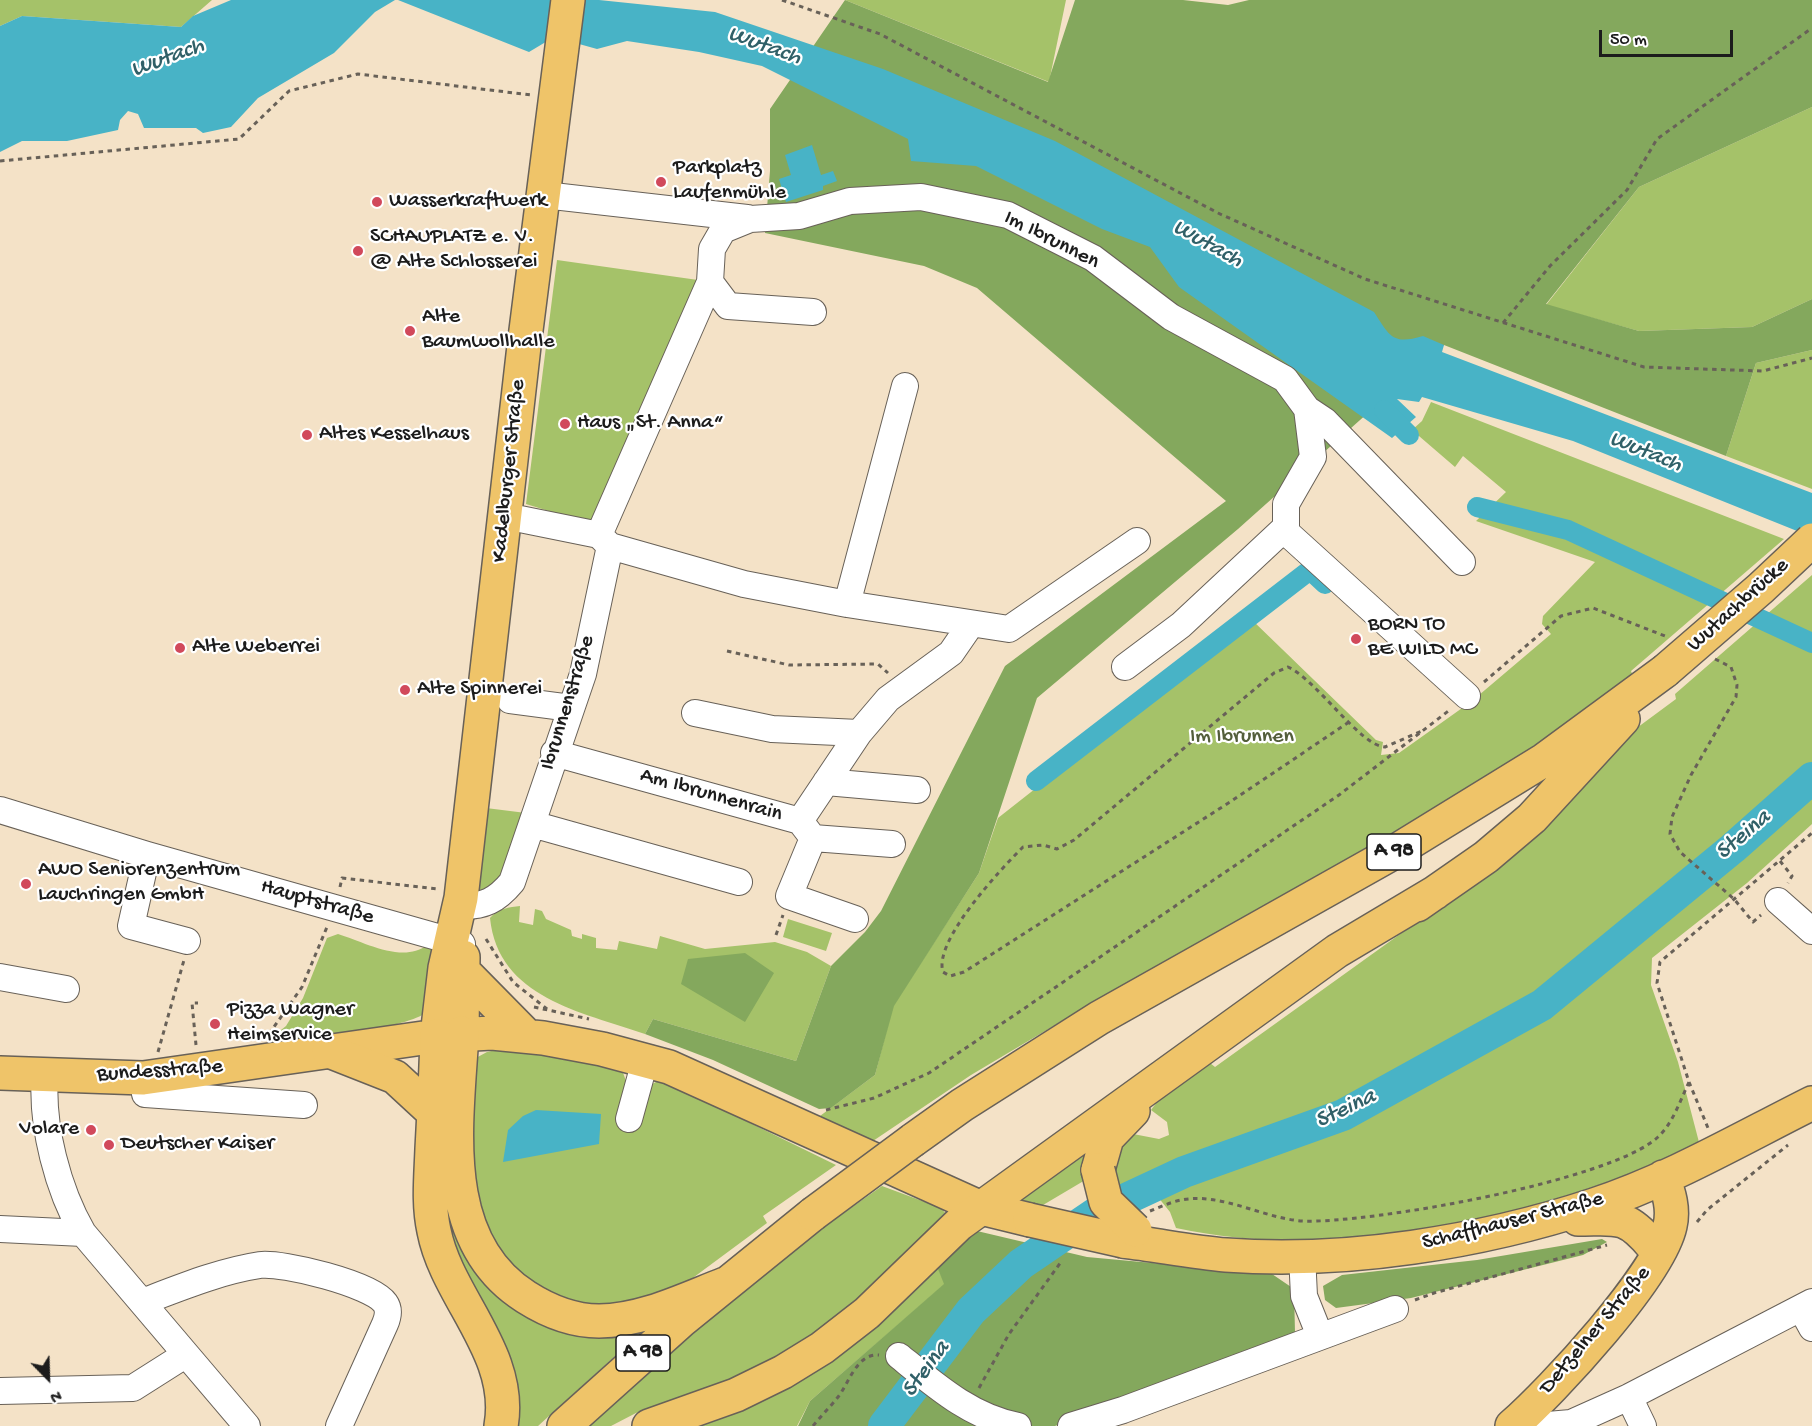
<!DOCTYPE html>
<html>
<head>
<meta charset="utf-8">
<style>
  body { margin:0 }
  #map { position:relative; width:1812px; height:1426px; overflow:hidden; background:#f4e2c7; font-family:"Gochi Hand",sans-serif }
  canvas { display:block }
  .north { position:absolute; left:18px; top:1348px; width:60px; height:60px; -webkit-text-stroke:4px #fff; paint-order:stroke; rotate:157deg; font-size:16px; font-weight:700; line-height:24px; text-align:center; color:#1c1c1c }
  .north::after { content:''; display:block; margin:auto; width:21px; height:27px; background:#1c1c1c; clip-path:polygon(50% 0,100% 100%,50% 72%,0 100%) }
  .scale { position:absolute; left:1599px; top:30px; width:134px; height:27px; box-sizing:border-box; border:3px solid #1c1c1c; border-top:0; padding-left:8px; font-size:18px; line-height:21px; white-space:nowrap; color:#1c1c1c; -webkit-text-stroke:4px #fff; paint-order:stroke }
</style>
</head>
<body>
<div id="map">
<canvas width="1812" height="1426"></canvas>
<div class="north">N</div>
<div class="scale">50 m</div>
</div>
<script>
const context = document.querySelector('canvas').getContext('2d');
context.lineJoin = 'round';
function fill(path, color) {
  context.fillStyle = color;
  context.fill(path, 'evenodd');
}
function trace(path, color, width, dash) {
  context.strokeStyle = color;
  context.lineWidth = width;
  context.lineCap = dash ? 'butt' : 'round';
  context.setLineDash(dash || []);
  context.stroke(path);
}
function label(font, color, halo, rows, align = 'center') {
  context.font = font + ' "Gochi Hand",sans-serif';
  context.lineWidth = 4.5;
  context.setLineDash([]);
  context.textBaseline = 'middle';
  context.strokeStyle = halo;
  context.fillStyle = color;
  for (const [text, x, y, turn = 0] of rows) {
    context.save();
    context.translate(x, y);
    context.rotate((+turn || 0) * Math.PI / 180);
    context.textAlign = isNaN(turn) ? turn : align;
    if (halo) context.strokeText(text, 0, 0);
    context.fillText(text, 0, 0);
    context.restore();
  }
}
fill(new Path2D(`
  M0 0H212L181 27 22 16 0 26Z
  M845 0H1066L1049 82Z
  M1812 107V299L1752 327 1639 331 1546 305 1639 187Z
  M557 260 705 281 594 525 526 504Z
  M1812 350V489L1726 456 1756 363Z
  M1431 402 1784 539 1631 671 1633 676 1481 784 1264 911 1114 990 971 1075 870 1143 820 1116 875 1075 893 1006 979 873 998 818 1251 619 1376 740 1383 742 1381 755 1399 753 1472 701 1551 634 1542 624 1543 616 1595 562 1476 521 1506 492 1463 456 1455 467 1412 430 1422 421Z
  M1812 575V824L1747 883 1652 958 1651 985 1678 1062 1700 1146C1542 1214 1348 1265 1176 1228L1170 1212 1158 1197 1132 1210C1106 1180 1110 1165 1128 1133L1159 1139 1169 1135 1167 1122 1151 1110 1157 1102 1210 1063 1215 1067 1499 863 1630 733 1676 699 1675 694Z
  M486 808 526 813C517 840 510 879 482 891L479 889Z
  M520 906 519 922 533 925 535 909 542 911 546 919 571 930 572 936 582 939V934L596 938V948L617 950 619 941 657 949 660 936 705 949 775 942 807 952 831 966 796 1061 653 1019 645 1034C582 1012 498 998 490 918 497 909 510 907 520 906Z
  M788 919 832 933 826 951 783 937Z
  M338 934C364 942 403 964 427 945L433 952C431 965 432 1004 426 1012 414 1027 297 1042 271 1046V1038L286 1026 303 998 327 938Z
  M501 1049 560 1056 622 1070 626 1081 648 1086 658 1081 703 1100 836 1165 763 1216 767 1223 690 1280 629 1307 561 1302 495 1255 470 1190 474 1059 487 1052Z
  M450 1058 480 1270 646 1328 538 1426H509L443 1232Z
  M1099 1136 1092 1176 1038 1208 1018 1203 1016 1196Z
  M882 1186 941 1208 946 1214 907 1257 815 1334 785 1352 718 1385 636 1413 611 1426H590L716 1313 797 1246Z
  M934 1259 945 1284 810 1401 797 1426H683Z`), '#a5c269');
fill(new Path2D(`
  M845 0 1048 82 1075 0H1183L1228 5 1249 0H1812V107L1639 187 1546 304 1639 331 1752 327 1812 299V350L1756 363 1726 456 1444 345 1238 529 1037 698 979 873 894 1006 875 1075 831 1108 819 1109 713 1060 645 1034 653 1019 796 1061 831 966 865 932 881 911 1005 666 1226 501 977 288 924 266 765 233 770 171V109Z
  M745 953 774 973 745 1022 681 984 688 959Z
  M977 1231 1087 1257 1272 1274 1294 1289 1295 1333 1055 1426H798L810 1401 944 1284 934 1259Z
  M1602 1239 1607 1242 1583 1255 1411 1298 1336 1308 1325 1300 1323 1286 1342 1275 1477 1260Z`), '#84a85d');
fill(new Path2D(`
  M231 0H395L375 12 334 53 258 98 231 127 203 133 196 128H144L138 114 128 111 120 120 118 130 67 141H22L0 152V26L22 16 181 27 193 16Z
  M398 0H599L715 12 883 69 1055 141 1374 312C1390 337 1393 345 1423 336L1444 345 1442 352 1812 493V537L1573 441 1422 397 1419 402 1397 399 1416 417 1392 438 1179 287 1150 247 1102 229 976 166 911 161 908 139 762 66 699 52 627 41 597 49 554 37 529 52Z
  M812 145 821 175 833 171 837 181 823 186V190L786 202 779 179 791 175 785 155Z
  M536 1110 601 1114 599 1144 503 1162 508 1130 523 1116Z`), '#48b3c6');
trace(new Path2D(`
  M1384 410 1409 435
  M1477 507 1568 530 1812 643
  M1036 781 1310 570 1325 584`), '#48b3c6', 20);
trace(new Path2D(`
  M884 1426 971 1311 1021 1264 1096 1213 1184 1172 1343 1115 1542 1005 1733 848 1812 778`), '#48b3c6', 32);
const minor = new Path2D(`
  M544 195 747 218
  M710 282 728 306 813 312
  M1307 409 1325 421 1462 562
  M505 519H520L599 535 610 546 744 584 847 604 1009 629 1137 541
  M599 535 710 282 712 249 723 230 750 219 799 216 850 201 921 197 1008 215 1093 258 1171 317 1285 379 1307 409 1313 457 1286 504V532L1467 696
  M847 604 905 386
  M1125 667 1181 625 1286 527
  M510 700 571 708
  M695 713 772 729 859 733
  M554 753 800 821 859 733 888 699 951 653 971 624
  M826 782 917 790
  M0 810 147 855 462 944
  M800 821 813 838 789 896 855 919
  M532 824 739 882
  M813 838 892 844
  M147 855 131 926 187 941
  M1778 901 1812 931
  M460 906C484 907 497 900 512 882L583 674 610 546
  M0 977 66 989
  M45 1076C41 1126 58 1190 83 1233L247 1426
  M143 1078 145 1094 304 1105
  M629 1119 645 1061
  M0 1229 83 1233
  M1302 1255 1304 1296 1320 1336
  M142 1302C179 1288 220 1271 260 1265 282 1262 372 1284 385 1303 390 1310 388 1317 385 1324L339 1426
  M1801 1308 1812 1328
  M899 1356C936 1386 971 1417 1018 1426
  M0 1391 133 1388 185 1355
  M1629 1397 1643 1426
  M1522 1417 1548 1425 1571 1423 1629 1397 1812 1302
  M1071 1426 1123 1410 1395 1309`);
const major = new Path2D(`
  M463 971 527 1036
  M462 1033 463 957
  M437 1036 445 968 461 898 524 346 568 0
  M0 1073 143 1078 437 1036 492 1033 543 1038 602 1049 669 1067 981 1208 1030 1220
  M1578 1219C1616 1219 1625 1213 1652 1245
  M1123 1241C1157 1245 1192 1252 1226 1255 1345 1264 1482 1242 1594 1205 1670 1180 1740 1139 1812 1103
  M1512 1426C1553 1390 1659 1276 1670 1226 1674 1209 1669 1193 1663 1177`);
const highway = new Path2D(`
  M1417 905 1486 857 1532 818 1623 719
  M462 1033C457 1123 437 1241 526 1297 548 1311 573 1321 599 1321 642 1321 686 1299 725 1284
  M437 1036C436 1074 434 1112 432 1149 431 1177 428 1204 434 1231 447 1298 514 1353 501 1426
  M329 1051 395 1077 434 1113
  M913 1140 962 1105 1099 1018 1396 851 1544 760 1665 671
  M1098 1170 1107 1138 1133 1111
  M564 1426 681 1321 813 1214
  M649 1426 736 1395 783 1372 822 1348 867 1313 959 1224 1337 951 1436 892`);
trace(minor, '#686158', 28);
trace(major, '#686158', 36);
trace(highway, '#686158', 36);
trace(new Path2D(`
  M782 0 880 34 1218 213 1365 279 1644 367 1763 371 1812 358
  M0 161 239 139 289 91 358 74 531 95
  M1503 323 1550 266 1627 190 1657 139 1812 28
  M727 651 789 665 878 664 888 673
  M1715 659 1731 667 1737 685 1736 697 1691 775 1672 817 1670 834 1680 852 1734 899 1753 922 1761 915
  M1484 682 1561 616 1593 608 1665 636
  M1349 722 1230 802 964 972 950 976 943 972C933 941 1001 869 1023 847L1043 845 1057 849 1074 840 1274 673 1288 667C1317 680 1360 746 1385 747L1424 730
  M1780 861 1792 876 1788 883
  M340 887 342 878 437 889
  M776 935 783 915
  M486 939 513 982 547 1009
  M534 1007 589 1019
  M269 1034 302 987 327 927
  M196 1045 192 1003H198
  M158 1052 184 960
  M1689 1082 1708 1128
  M826 1110 874 1098 929 1073 1339 795 1451 709
  M1150 1211C1160 1207 1171 1202 1181 1200 1221 1192 1262 1218 1302 1221 1368 1224 1611 1181 1658 1137 1673 1123 1680 1101 1689 1082L1657 983 1660 962 1812 833
  M1697 1222 1707 1210 1788 1145
  M1415 1300 1434 1293 1607 1245
  M979 1388 1009 1334 1061 1262
  M813 1426C821 1416 830 1407 838 1397 849 1383 857 1353 879 1355`), '#686158', 3, [4.5, 4.5]);
trace(minor, '#fff', 26);
trace(major, '#efc469', 33);
trace(highway, '#efc469', 33);
const majorBridge = new Path2D(`
  M1030 1220 1123 1241`);
const highwayBridge = new Path2D(`
  M1665 671 1761 588 1812 540
  M1098 1170 1106 1202 1135 1230
  M813 1214 913 1140`);
trace(majorBridge, '#686158', 36, []);
trace(highwayBridge, '#686158', 36, []);
trace(majorBridge, '#efc469', 33);
trace(highwayBridge, '#efc469', 33);
for (const [x, y, r, color] of [
  [661,182,6,"#d1495b"],
  [377,202,6,"#d1495b"],
  [358,251,6,"#d1495b"],
  [410,331,6,"#d1495b"],
  [565,424,6,"#d1495b"],
  [307,435,6,"#d1495b"],
  [1356,639,6,"#d1495b"],
  [180,648,6,"#d1495b"],
  [405,690,6,"#d1495b"],
  [26,884,6,"#d1495b"],
  [215,1024,6,"#d1495b"],
  [91,1130,6,"#d1495b"],
  [109,1145,6,"#d1495b"]
]) {
  const dot = new Path2D();
  dot.arc(x, y, r, 0, 2 * Math.PI);
  context.fillStyle = color;
  context.fill(dot);
  trace(dot, '#fff', 2);
}
for (const [x, y, w] of [
  [1394,852,54],
  [643,1353,54]
]) {
  const box = new Path2D();
  box.roundRect(x - w / 2, y - 18, w, 36, 4.5);
  context.fillStyle = '#fff';
  context.fill(box);
  trace(box, '#1c1c1c', 1.5);
}
label('bold 21px', '#1c1c1c', null, [
  ["A 98",1394,852],
  ["A 98",643,1353]
]);
label('22px', '#1c1c1c', '#fff', [
  ["Parkplatz",673,169],
  ["Laufenmühle",673,194],
  ["Wasserkraftwerk",389,202],
  ["SCHAUPLATZ e. V.",370,238],
  ["@ Alte Schlosserei",370,263],
  ["Alte",422,318],
  ["Baumwollhalle",422,343],
  ["Haus „St. Anna“",577,424],
  ["Altes Kesselhaus",319,435],
  ["BORN TO",1368,626],
  ["BE WILD MC",1368,651],
  ["Alte Weberrei",192,648],
  ["Alte Spinnerei",417,690],
  ["AWO Seniorenzentrum",38,871],
  ["Lauchringen GmbH",38,896],
  ["Pizza Wagner",227,1011],
  ["Heimservice",227,1036],
  ["Volare",79,1130,"right"],
  ["Deutscher Kaiser",121,1145]
], 'left');
label('22px', '#1c1c1c', '#fff', [
  ["Im Ibrunnen",1051,241,27],
  ["Kadelburger Straße",510,471,-84],
  ["Wutachbrücke",1739,606,-42],
  ["Ibrunnenstraße",569,703,-73],
  ["Am Ibrunnenrain",711,796,16],
  ["Hauptstraße",317,903,16],
  ["Bundesstraße",160,1072,-4],
  ["Schaffhauser Straße",1513,1222,-14],
  ["Detzelner Straße",1596,1331,-50]
]);
label('22px', '#535e3b', '#fff', [
  ["Im Ibrunnen",1242,738]
]);
label('italic 24px', '#306068', '#fff', [
  ["Wutach",764,47,20],
  ["Wutach",168,59,-20],
  ["Wutach",1207,245,29],
  ["Wutach",1645,453,22],
  ["Steina",1744,836,-40],
  ["Steina",1346,1110,-25],
  ["Steina",927,1370,-53]
]);
</script>
</body>
</html>
